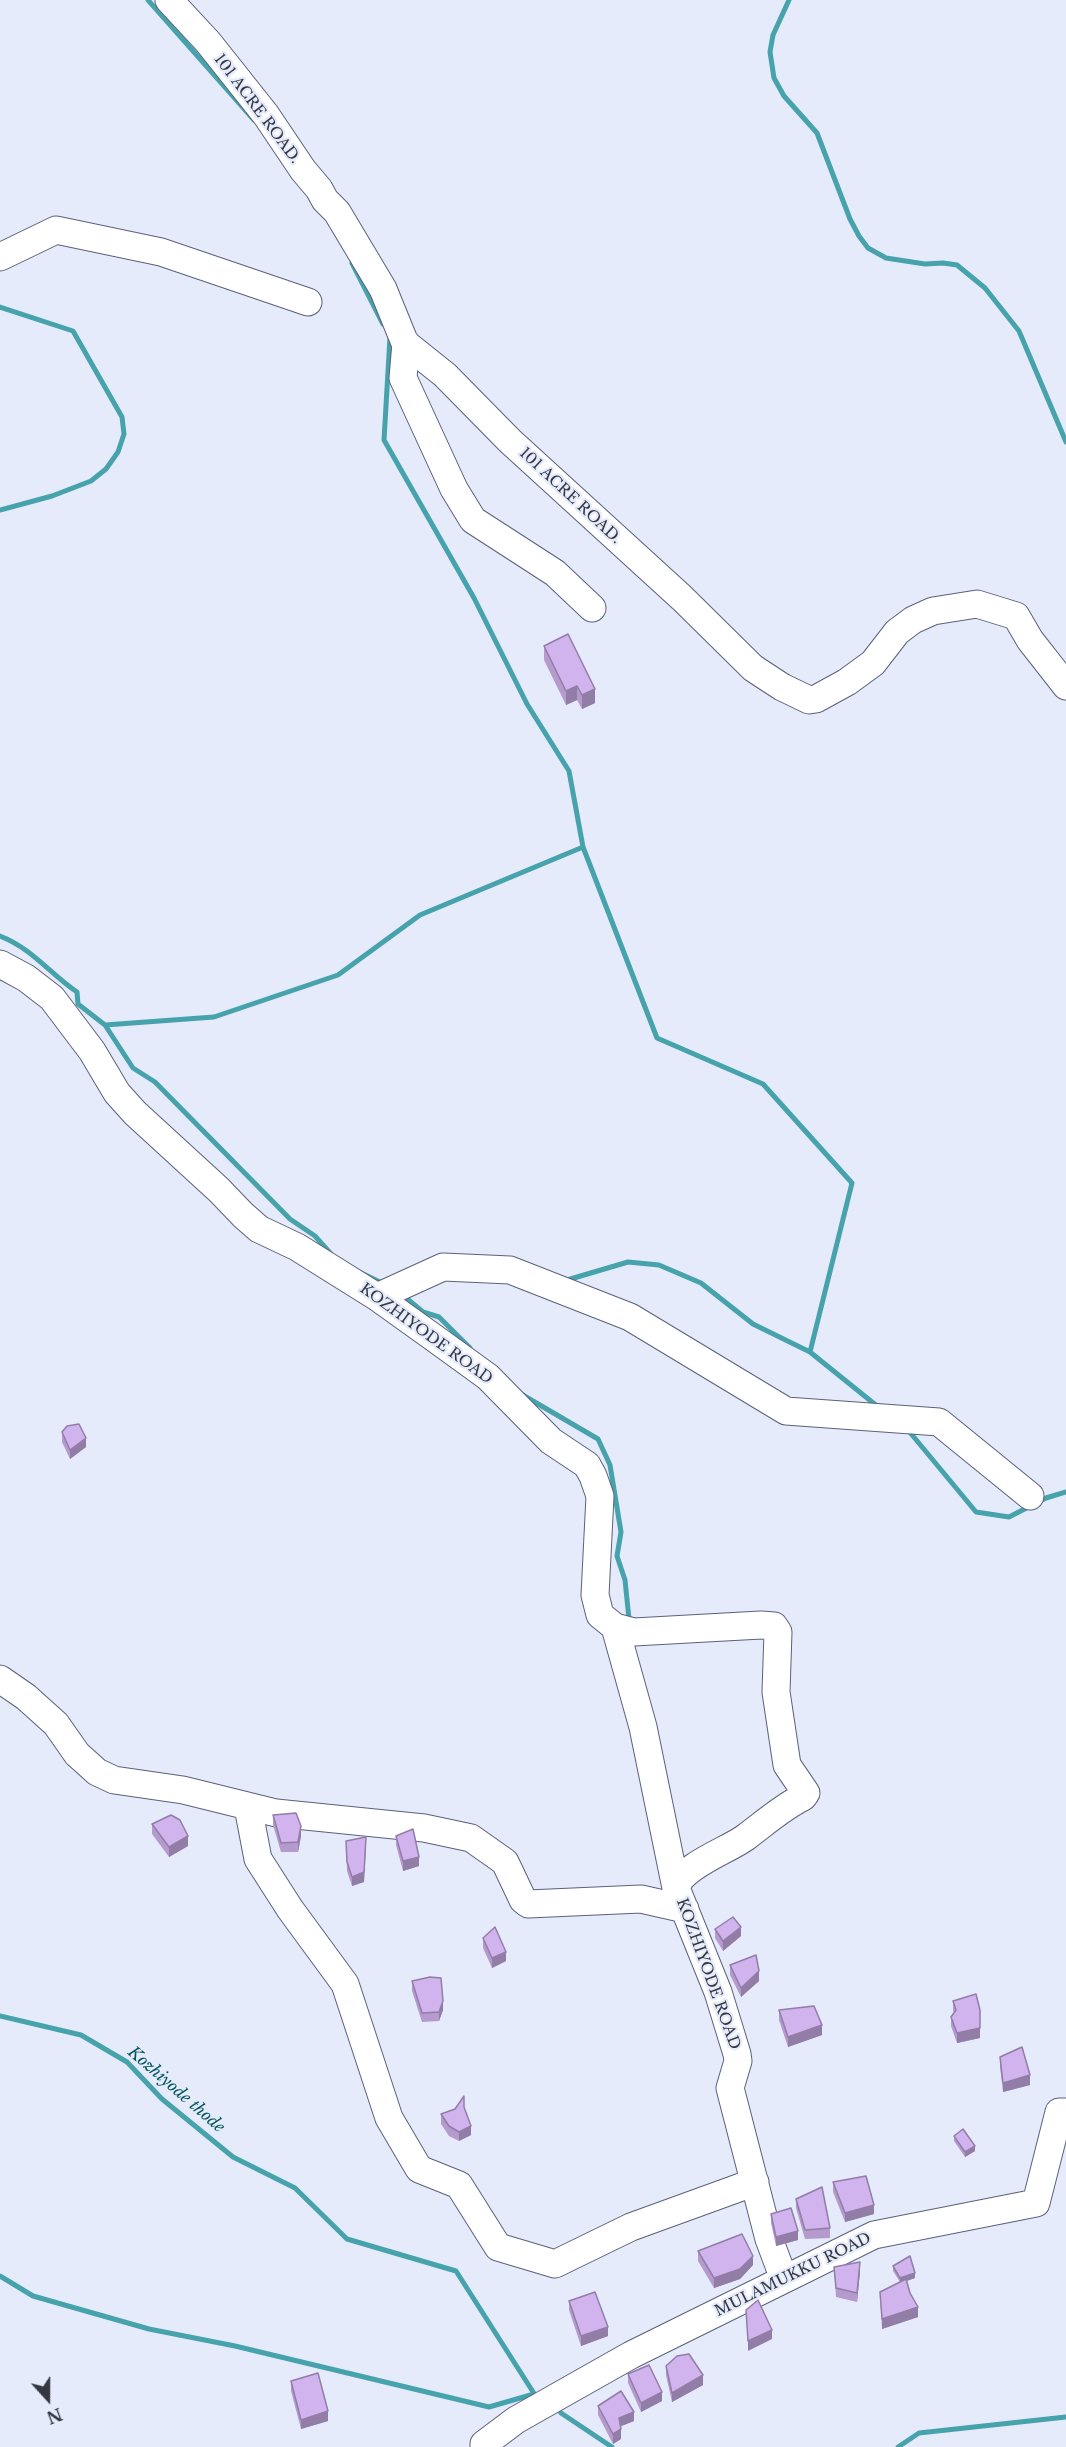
<!DOCTYPE html>
<html>
<head>
<meta charset="utf-8">
<style>
  body { margin:0 }
  #map { position:relative; width:1066px; height:2447px; overflow:hidden; background:#e6ebfc; font-family:"Libre Baskerville",serif }
  canvas { display:block }
  .north { position:absolute; left:18px; top:2369px; width:60px; height:60px; -webkit-text-stroke:4px #e6ebfc; paint-order:stroke; rotate:159deg; font-size:16px; font-weight:700; line-height:24px; text-align:center; color:#343741 }
  .north::after { content:''; display:block; margin:auto; width:21px; height:27px; background:#343741; clip-path:polygon(50% 0,100% 100%,50% 72%,0 100%) }
</style>
</head>
<body>
<div id="map">
<canvas width="1066" height="2447"></canvas>
<div class="north">N</div>
</div>
<script>
const context = document.querySelector('canvas').getContext('2d');
context.lineJoin = 'round';
function trace(path, color, width, dash) {
  context.strokeStyle = color;
  context.lineWidth = width;
  context.lineCap = dash ? 'butt' : 'round';
  context.setLineDash(dash || []);
  context.stroke(path);
}
function fill(path, color) {
  context.fillStyle = color;
  context.fill(path, 'evenodd');
}
function label(font, color, halo, rows, align = 'center') {
  context.font = font + ' "Libre Baskerville",serif';
  context.lineWidth = 4.5;
  context.setLineDash([]);
  context.textBaseline = 'middle';
  context.strokeStyle = halo;
  context.fillStyle = color;
  for (const [text, x, y, turn = 0] of rows) {
    context.save();
    context.translate(x, y);
    context.rotate((+turn || 0) * Math.PI / 180);
    context.textAlign = isNaN(turn) ? turn : align;
    if (halo) context.strokeText(text, 0, 0);
    context.fillText(text, 0, 0);
    context.restore();
  }
}
trace(new Path2D(`
  M148 0 254 120
  M789 0 773 35 770 52 774 78 784 96 817 133 850 219 859 236 868 248 886 258 925 264 943 263 957 265 985 288 1019 331 1066 442
  M352 263 383 324
  M0 307 73 331 122 417 124 434 118 452 106 469 91 481 52 496 0 510
  M390 337 384 440 474 598 527 704 569 771 583 847
  M0 936C33 949 49 973 77 992L78 1004 105 1025 133 1068 155 1082 290 1219 315 1236 331 1254
  M105 1025 214 1017 338 975 420 915 583 847 657 1038 763 1084 852 1183 810 1352
  M355 1270 384 1284
  M567 1280 628 1262 659 1265 701 1283 753 1324 810 1352 877 1406
  M405 1297 423 1312 439 1317 470 1348
  M521 1394 598 1439 610 1465 621 1532 617 1556 625 1580 629 1619
  M908 1430 976 1512 1009 1517 1046 1498 1066 1492
  M0 2016 81 2035 127 2062 162 2099 233 2157 295 2188 347 2239 456 2271 535 2395
  M0 2276 33 2296 149 2329 235 2346 489 2407 534 2394
  M561 2413 612 2447
  M898 2447 919 2433 1066 2417`), '#46a2ab', 5);
const minor = new Path2D(`
  M169 0 208 42 266 115 303 170 319 189 325 200 337 212 383 289 405 343 445 375 510 441 682 598 753 668 782 687 809 700 816 699 847 682 873 663 897 632 913 620 933 611 977 604 1016 616 1030 640 1066 686
  M0 257 56 230 161 252 308 302
  M406 343 403 378 454 489 473 520 555 573 592 608
  M0 964 26 978 52 998 92 1051 117 1093 135 1113 219 1190 243 1215 259 1229 297 1247 377 1297 437 1340 488 1377 551 1441 587 1465 593 1476 600 1496 595 1595 600 1615 615 1627 634 1632 761 1625 774 1626 778 1632 776 1692 787 1765 806 1793 803 1797C781 1808 765 1823 746 1837 729 1850 681 1866 676 1888L718 1992 737 2054 738 2061 730 2088 769 2239 784 2279
  M377 1297 443 1267 510 1270 630 1317 786 1411 939 1422 1030 1496
  M615 1627 643 1727 676 1888
  M0 1679 26 1697 56 1724 77 1754 97 1772 114 1780 183 1790 276 1813 424 1828 471 1838 505 1862 523 1900 528 1904 641 1899 685 1909
  M248 1807 258 1859 290 1909 345 1984 389 2118 419 2169 459 2185 498 2247 555 2264 631 2227 755 2182
  M484 2447V2444L516 2420 631 2355 874 2235 1036 2203 1059 2112H1066`);
trace(minor, '#5a6179', 29);
trace(minor, '#fff', 27);
fill(new Path2D(`
  M544 646 595 703 582 709 577 700 566 705 544 660Z
  M62 1432 86 1447 70 1459 62 1442Z
  M273 1815 301 1836 298 1852H281L273 1825Z
  M152 1824 188 1846 169 1857 152 1834Z
  M396 1836 419 1866 403 1871 396 1845Z
  M346 1841 366 1847 364 1882 352 1886 347 1871Z
  M715 1929 741 1936 723 1951 715 1938Z
  M483 1938 506 1961 492 1968 483 1948Z
  M730 1965 759 1981 741 1997 730 1975Z
  M412 1981 443 2010 439 2021 422 2022 412 1991Z
  M953 2001 980 2038 957 2043 951 2026V2017L954 2013 953 2010Z
  M779 2010 822 2035 788 2047 779 2020Z
  M1000 2057 1030 2085 1003 2092 1000 2067Z
  M464 2108 471 2135 459 2141 449 2136 441 2124V2114Z
  M954 2136 975 2151 965 2157 954 2141Z
  M833 2182 874 2214 845 2222 833 2192Z
  M796 2199 830 2228V2238L805 2239 796 2208Z
  M771 2214 798 2240 776 2246 771 2223Z
  M698 2251 753 2265 740 2279 714 2288 698 2261Z
  M893 2266 915 2278 907 2281 918 2317 882 2329 880 2292 900 2282 893 2271Z
  M834 2267 860 2271 857 2302 836 2297Z
  M569 2301 608 2336 581 2346 569 2310Z
  M666 2366 703 2385 672 2402 666 2375Z
  M628 2374 662 2401 641 2412 628 2383Z
  M291 2381 328 2421 301 2429 291 2391Z
  M598 2406 634 2421 621 2426V2439L613 2444 598 2415Z`), '#b49acd');
fill(new Path2D(`
  M577 686V700L566 705V691Z
  M595 689V703L582 709V695Z
  M86 1438V1447L70 1459V1450Z
  M301 1826V1836L298 1852V1842Z
  M188 1836V1846L169 1857V1847Z
  M366 1837 364 1882 352 1886V1877Z
  M419 1857V1866L403 1871V1861Z
  M741 1927V1936L723 1951V1941Z
  M506 1952V1961L492 1968V1958Z
  M759 1971V1981L741 1997V1988Z
  M443 2001V2010L439 2021V2012Z
  M822 2025V2035L788 2047V2037Z
  M980 2028V2038L957 2043V2033Z
  M1030 2075V2085L1003 2092V2083Z
  M471 2126V2135L459 2141V2132Z
  M975 2146V2151L965 2157V2152Z
  M874 2205V2214L845 2222V2213Z
  M798 2231V2240L776 2246V2237Z
  M753 2256V2265L740 2279 714 2288V2278Z
  M860 2262V2271L857 2302V2293Z
  M915 2273V2278L900 2283V2278Z
  M918 2307V2317L882 2329V2319Z
  M608 2327V2336L581 2346V2336Z
  M772 2330V2339L748 2351V2341Z
  M703 2375V2385L672 2402V2393Z
  M662 2392V2401L641 2412V2403Z
  M328 2411V2421L301 2429V2420Z
  M634 2412V2421L619 2427V2418Z
  M621 2429V2439L613 2444V2434Z`), '#927da7');
const building = new Path2D(`
  M568 634 595 689 582 695 577 686 566 691 544 646Z
  M79 1424 86 1438 70 1450 62 1432 67 1426Z
  M296 1813 301 1826 298 1842 281 1843 273 1815Z
  M171 1815 180 1820 188 1836 169 1847 152 1824Z
  M413 1829 419 1857 403 1861 396 1836Z
  M366 1837 364 1872 352 1877 347 1862 346 1841Z
  M733 1917 741 1927 723 1941 715 1929Z
  M495 1927 506 1952 492 1958 483 1938Z
  M756 1955 759 1971 741 1988 730 1965Z
  M430 1977 441 1978 443 2001 439 2012 422 2013 412 1981Z
  M976 1994 980 2010V2028L957 2033 951 2017 956 2010 953 2001Z
  M814 2006 822 2025 788 2037 779 2010Z
  M1022 2047 1030 2075 1003 2083 1000 2057Z
  M464 2096V2107L471 2126 459 2132 449 2126 441 2114 455 2109Z
  M963 2129 975 2146 965 2152 954 2136Z
  M866 2176 874 2205 845 2213 833 2182Z
  M822 2187 830 2228 805 2230 796 2199Z
  M791 2208 798 2231 776 2237 771 2214Z
  M742 2234 753 2256 740 2269 714 2278 698 2251Z
  M910 2256 915 2273 900 2278 893 2266Z
  M860 2262 857 2293 836 2288 834 2267Z
  M906 2279 910 2293 918 2307 882 2319 880 2292Z
  M595 2292 608 2327 581 2336 569 2301Z
  M758 2300 772 2330 748 2341 746 2310Z
  M689 2354 703 2375 672 2393 666 2366 677 2356Z
  M649 2365 662 2392 641 2403 628 2374Z
  M318 2373 328 2411 301 2420 291 2381Z
  M621 2391 634 2412 619 2418 621 2429 613 2434 598 2406Z`);
fill(building, '#d1b3ee');
trace(building, '#927da7', 1.5);
label('15px', '#343741', '#e6ebfc', [
  ["101 ACRE ROAD.",257,109,53],
  ["101 ACRE ROAD.",570,496,43],
  ["KOZHIYODE ROAD",426,1334,36],
  ["KOZHIYODE ROAD",708,1974,70],
  ["MULAMUKKU ROAD",793,2275,-26]
]);
label('italic 16px', '#00545b', '#e6ebfc', [
  ["Kozhiyode thode",176,2090,41]
]);
</script>
</body>
</html>
